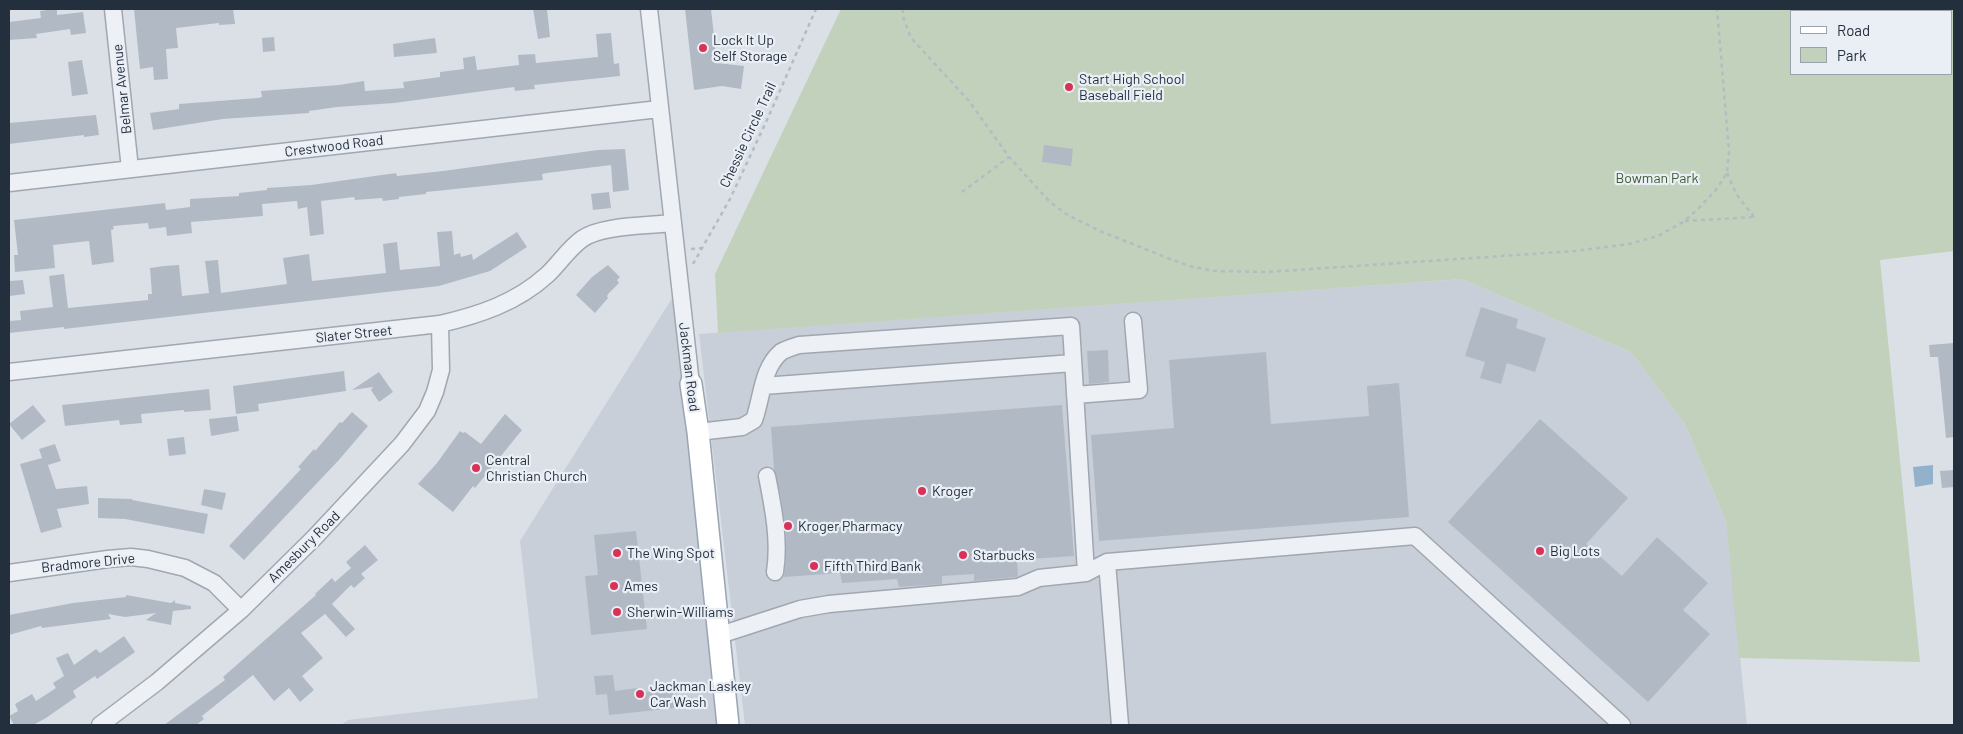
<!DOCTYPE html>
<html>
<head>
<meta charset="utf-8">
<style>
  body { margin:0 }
  #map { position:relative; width:1963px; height:734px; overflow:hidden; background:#dbe0e7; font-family:Barlow,sans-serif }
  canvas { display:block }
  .frame { position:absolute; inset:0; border:10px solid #242f3e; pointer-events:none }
  .legend { position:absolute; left:1790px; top:10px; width:162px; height:65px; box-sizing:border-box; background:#eaeff5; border:1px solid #9ba2ac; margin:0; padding:6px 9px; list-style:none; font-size:15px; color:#242f3e }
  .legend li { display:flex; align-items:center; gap:10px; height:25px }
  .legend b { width:25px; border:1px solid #9ba2ac }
</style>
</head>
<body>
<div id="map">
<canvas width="1963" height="734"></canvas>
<div class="frame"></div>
<ul class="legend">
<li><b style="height:6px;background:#fff"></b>Road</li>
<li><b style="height:14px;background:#c2d1bb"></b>Park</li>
</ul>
</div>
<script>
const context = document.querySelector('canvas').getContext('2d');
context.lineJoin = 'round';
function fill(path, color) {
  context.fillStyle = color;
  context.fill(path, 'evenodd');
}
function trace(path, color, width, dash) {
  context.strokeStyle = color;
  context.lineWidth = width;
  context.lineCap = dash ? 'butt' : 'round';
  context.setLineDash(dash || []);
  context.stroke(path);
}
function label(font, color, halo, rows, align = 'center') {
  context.font = font + ' Barlow,sans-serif';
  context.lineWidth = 4.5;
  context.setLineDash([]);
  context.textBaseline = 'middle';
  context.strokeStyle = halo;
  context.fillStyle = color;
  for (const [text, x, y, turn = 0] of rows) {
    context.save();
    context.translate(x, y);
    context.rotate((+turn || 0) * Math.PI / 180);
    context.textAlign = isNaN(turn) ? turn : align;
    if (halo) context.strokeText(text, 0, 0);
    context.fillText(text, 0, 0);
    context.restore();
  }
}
fill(new Path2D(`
  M1462 279 1631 352 1685 424 1726 521 1747 725H745L699 334Z
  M679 287 729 725H341L348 720 538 698 520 541Z`), '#c8cfd9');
fill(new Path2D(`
  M841 9H1954V251L1880 260 1920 662 1739 658 1726 521 1685 424 1631 352 1462 279 718 333 715 274ZM1792 11H1952V74H1792Z`), '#c2d1bb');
fill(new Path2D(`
  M1933 465V484L1915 487 1913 467Z`), '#92b1cb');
fill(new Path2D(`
  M54 9H57V15L83 12 86 33 71 35 70 29 36 34 37 38 9 40V22L41 18 40 11Z
  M134 9H233L235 24 219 25V23L176 28 178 48 166 49 168 79 154 80 153 67 140 69Z
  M533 9H547L550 37 538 39Z
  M685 9H711L717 63 744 66 741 89 722 86 694 90Z
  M611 33 614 64 619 63 620 76 534 85 535 89 515 91 514 87 394 103 337 107 309 111V113L223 119 153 130 150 113 179 109V104L258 98 262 97 261 91 339 85 364 81 365 91 404 88 403 82 440 77V72L464 69 463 58 475 56 477 70 519 65 518 55 535 54 536 63 598 57 596 34Z
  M274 37 275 51 263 52 262 38Z
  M435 38 437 53 394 57 393 44Z
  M82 60 88 94 72 96 68 62Z
  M96 115 99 135 84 137V135L9 144V123Z
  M1044 145 1073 149 1071 166 1042 162Z
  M625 149 629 190 613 192 611 165 547 173 542 174 543 180 426 192V194L399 197V199L383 201 382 198 355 200 354 197 321 201 324 234 310 236 307 207 298 209 297 201 262 204 263 216 191 222 192 233 167 236 166 227 149 229 148 223 113 226 114 229 111 230 114 262 92 265 89 241 53 245 55 268 15 272 14 255H18L14 220 165 203 166 210 190 207V199L239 196V193L267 190V188L311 185 396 173 397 176 443 171 598 150Z
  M609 192 611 208 593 210 591 194Z
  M452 231 454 255 460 253 461 257 472 254 473 260 517 232 527 247 490 271 439 286 64 329V327L9 333V321L21 320 20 311 53 307 49 276 64 274 68 308 148 300V294H152L150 268 164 266 179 265 182 296 209 293 205 261 218 260 221 293 287 284 283 258 309 254 312 281 386 273 383 244 397 242 400 270 440 266 437 232Z
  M608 265 620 277 617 280 619 283 609 293 607 296 608 298 595 313 576 295 592 277Z
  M23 280 25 294 10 296 9 281Z
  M1481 307 1518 319 1516 328 1546 338 1535 372 1507 363 1501 384 1480 378 1485 362 1465 356Z
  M1954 343V437L1946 438 1938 357H1930L1929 345Z
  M1108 350 1109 382 1089 384 1087 351Z
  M1266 352 1271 424 1369 416 1367 386 1399 383 1409 517 1099 541 1091 435 1174 428 1169 360Z
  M344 371 346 391 258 404 259 411 236 414 233 386Z
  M379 372 393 392 379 402 371 390 373 387 352 390Z
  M209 389 211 410 184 412V410L141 414 142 423 120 425 119 420 65 426 62 405Z
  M33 405 46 421 22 440 9 424Z
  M1062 405 1074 556 1017 560 1018 576 1016 577 974 581V574L942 576V584L899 587 897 579 842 583 840 573 784 577 786 560V535L781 498 774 469 771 427Z
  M352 412 368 426 338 461 244 560 229 546 301 469 298 467 314 449 315 451 340 422 342 423Z
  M505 414 522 430 475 488 473 486 453 512 418 484 437 463 460 431 463 433 465 432 481 444Z
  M237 416 239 431 211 436 209 419Z
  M1540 419 1628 498 1586 544 1622 576 1657 537 1708 583 1683 610 1710 634 1648 702 1448 522Z
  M184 437 186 454 169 456 167 439Z
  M55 444 61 461 48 465 56 489 87 486 89 504 57 509 62 527 41 533 20 464 42 458 39 449Z
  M1954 470V487L1942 488 1940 471Z
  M204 489 226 493 222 510 201 505Z
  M98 498 132 499V500L208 514 204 534 125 519 98 518Z
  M636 531 647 629 591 635 585 576 598 575 594 535Z
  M365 545 378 560 361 574 365 578 354 588 351 585 332 604 355 629 346 637 325 614 301 633 323 658 302 676 314 690 300 702 289 688 274 701 253 675 202 716 204 719 196 725H164L225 680 223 677 316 595 315 594 332 578 335 582 351 568 346 562Z
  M126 595 171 603 175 600V603L191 606V609L173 611 171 625 146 620 156 613 125 617 108 614 111 619 42 628 41 626 9 635V615L73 603 126 597Z
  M124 636 135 652 97 679 95 676 73 691 76 697 46 718 33 725H14L9 716 18 711 15 704 32 694 36 701 56 688 53 683 64 676 56 658 68 653 74 665 96 649 100 653Z
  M613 675 615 691 638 688V693L672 689 675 708 609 715 607 694 596 695 594 676Z`), '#b1bac4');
const minor = new Path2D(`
  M113 9 130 169
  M649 9 691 384
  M9 183 659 109
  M9 372 440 324C479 315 516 303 547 275 559 264 568 249 582 239 601 225 648 226 672 223
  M763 386 1073 363
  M1075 395 1139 390 1133 321
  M698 432 742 427 754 420C762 398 762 368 781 352 786 349 793 347 799 345L1071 326 1086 573
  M767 476C773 507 780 540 775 572
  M1107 562 1120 725
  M9 573 108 559 131 557 148 559 185 568 214 583 241 610
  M720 635 800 609 829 604 1018 587 1039 578 1086 573 1107 562 1415 536 1622 725
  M100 725 157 682 241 610 314 538 402 444 427 411 435 392 441 370 440 324`);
const major = new Path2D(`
  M691 384 698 432 728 725`);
trace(minor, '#a0a7b1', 19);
trace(major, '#99a5b3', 24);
trace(new Path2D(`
  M903 9V17L911 38 969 101 1009 157 1050 202 1066 214 1100 231 1170 259 1193 267 1214 271 1267 272 1575 251 1629 244 1658 236 1683 222 1697 210 1715 191 1727 173 1729 151 1717 9
  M1727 173 1737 195 1754 217
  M962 192 1009 157
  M1685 221 1754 217
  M691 249 702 248
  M693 264 730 199 767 120 816 9`), '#b5bbc2', 2.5, [4, 4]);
trace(minor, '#edf1f5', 16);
trace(major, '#fff', 21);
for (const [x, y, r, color] of [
  [703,48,5,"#d93256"],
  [1069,87,5,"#d93256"],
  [476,468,5,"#d93256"],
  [922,491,5,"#d93256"],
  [788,526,5,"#d93256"],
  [1540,551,5,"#d93256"],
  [617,553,5,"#d93256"],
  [963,555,5,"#d93256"],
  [814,566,5,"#d93256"],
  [614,586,5,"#d93256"],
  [617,612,5,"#d93256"],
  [640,694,5,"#d93256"]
]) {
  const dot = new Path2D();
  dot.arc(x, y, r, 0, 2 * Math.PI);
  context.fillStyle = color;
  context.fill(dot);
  trace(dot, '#eaeff5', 2);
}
label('14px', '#242f3e', '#eaeff5', [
  ["Lock It Up",713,40],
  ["Self Storage",713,56],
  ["Start High School",1079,79],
  ["Baseball Field",1079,95],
  ["Central",486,460],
  ["Christian Church",486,476],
  ["Kroger",932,491],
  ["Kroger Pharmacy",798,526],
  ["Big Lots",1550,551],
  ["The Wing Spot",627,553],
  ["Starbucks",973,555],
  ["Fifth Third Bank",824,566],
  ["Ames",624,586],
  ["Sherwin-Williams",627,612],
  ["Jackman Laskey",650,686],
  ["Car Wash",650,702]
], 'left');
label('14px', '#242f3e', '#eaeff5', [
  ["Belmar Avenue",122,89,-96],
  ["Chessie Circle Trail",748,135,-65],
  ["Crestwood Road",334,146,-7],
  ["Slater Street",354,334,-6],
  ["Jackman Road",689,367,83],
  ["Amesbury Road",304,547,-45],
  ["Bradmore Drive",88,563,-6]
]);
label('14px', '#3b5b30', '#eaeff5', [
  ["Bowman Park",1657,178]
]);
</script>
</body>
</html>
